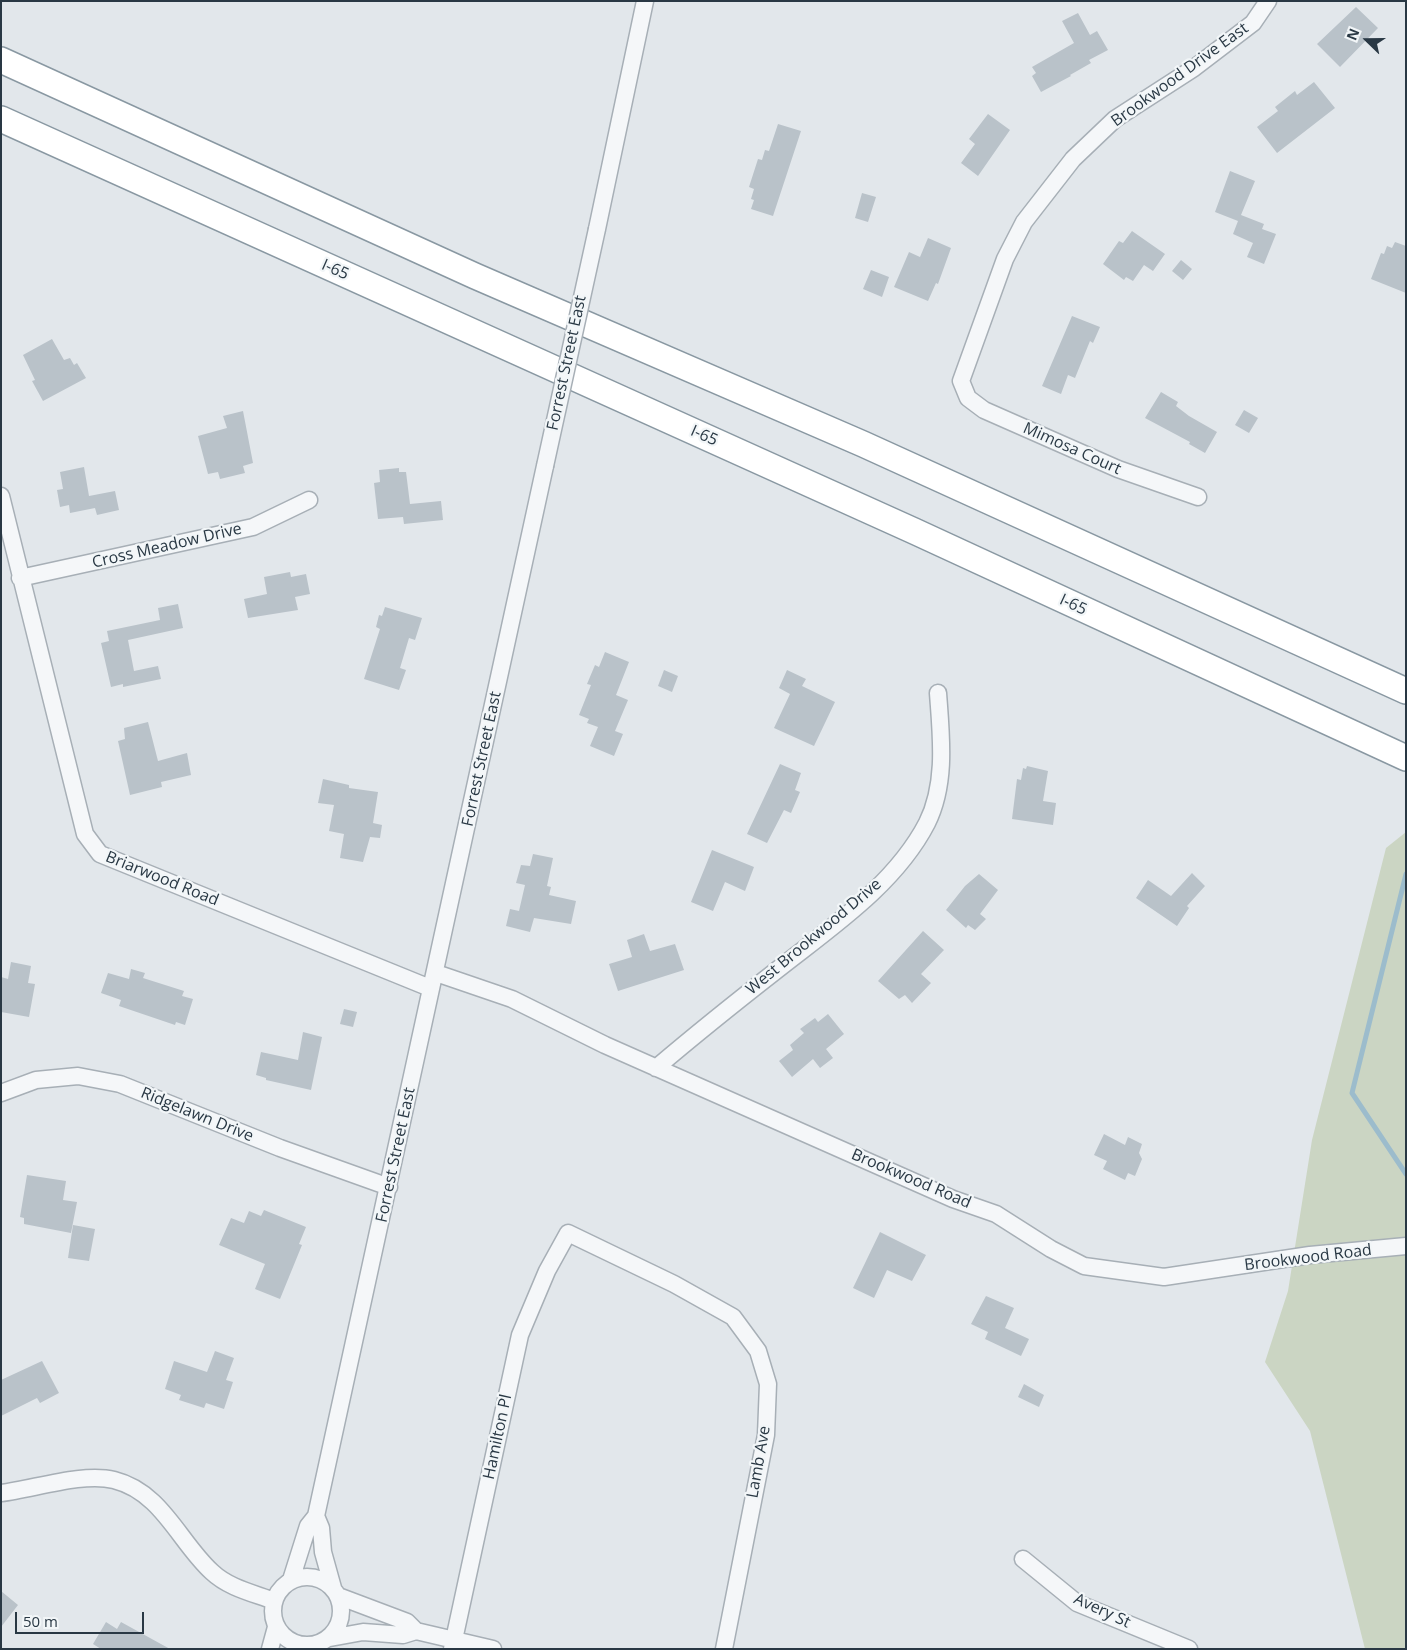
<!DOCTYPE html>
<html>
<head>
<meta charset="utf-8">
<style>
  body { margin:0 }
  #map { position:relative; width:1407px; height:1650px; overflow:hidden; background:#e2e7eb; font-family:"Open Sans",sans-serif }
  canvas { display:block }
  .frame { position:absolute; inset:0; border:2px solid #293844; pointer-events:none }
  .north { position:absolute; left:1342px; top:15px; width:50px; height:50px; -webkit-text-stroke:4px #f2f6f8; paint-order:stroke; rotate:292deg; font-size:14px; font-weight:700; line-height:20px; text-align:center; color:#293844 }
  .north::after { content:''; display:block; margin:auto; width:18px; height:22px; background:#293844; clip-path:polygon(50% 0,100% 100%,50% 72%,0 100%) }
  .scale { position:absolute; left:15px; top:1612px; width:129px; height:22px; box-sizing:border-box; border:2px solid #293844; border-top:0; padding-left:6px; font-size:15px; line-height:18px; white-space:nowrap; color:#293844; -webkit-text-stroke:4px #f2f6f8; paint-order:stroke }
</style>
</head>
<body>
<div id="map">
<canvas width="1407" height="1650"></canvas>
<div class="frame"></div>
<div class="north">N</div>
<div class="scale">50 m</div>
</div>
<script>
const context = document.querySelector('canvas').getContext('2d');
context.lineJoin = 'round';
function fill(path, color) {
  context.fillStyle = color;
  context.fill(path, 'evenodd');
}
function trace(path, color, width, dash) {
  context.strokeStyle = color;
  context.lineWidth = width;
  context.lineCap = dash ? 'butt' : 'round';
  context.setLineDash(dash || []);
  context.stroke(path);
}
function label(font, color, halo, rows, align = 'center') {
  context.font = font + ' "Open Sans",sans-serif';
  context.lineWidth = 4.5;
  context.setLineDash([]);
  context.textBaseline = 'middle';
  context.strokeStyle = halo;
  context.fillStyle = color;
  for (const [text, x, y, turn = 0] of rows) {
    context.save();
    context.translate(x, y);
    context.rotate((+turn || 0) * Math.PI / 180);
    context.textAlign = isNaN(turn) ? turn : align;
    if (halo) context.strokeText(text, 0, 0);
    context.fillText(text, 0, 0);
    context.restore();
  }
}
fill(new Path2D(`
  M1406 832V1649H1365L1310 1431 1265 1362 1288 1291 1312 1140 1386 848Z`), '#cbd5c3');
trace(new Path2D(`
  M1406 874 1352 1093 1406 1174`), '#9cbccc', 5);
fill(new Path2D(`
  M1356 7 1378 28 1340 67 1317 44Z
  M1078 13 1090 35 1097 31 1108 50 1089 60 1091 63 1070 75 1071 76 1041 92 1032 76 1036 73 1032 67 1074 43 1062 21Z
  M1314 82 1335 108 1277 153 1257 127 1278 111 1275 107 1295 91 1297 95Z
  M988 114 1010 130 978 176 961 163 975 144 969 139Z
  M778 124 801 131 773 216 751 209 754 200 751 199 754 189 749 187 758 159 762 160 765 150 769 151Z
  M1230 171 1255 181 1241 215 1264 224 1262 229 1276 234 1264 264 1247 257 1253 243 1233 234 1238 221 1215 212Z
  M862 193 876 197 868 222 855 218Z
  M1132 231 1165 254 1153 271 1144 265 1133 281 1126 277 1124 280 1103 264 1119 241 1123 243Z
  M928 238 951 248 938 284 936 283 928 301 894 287 909 252 920 257Z
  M1395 242 1406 246V293L1371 279 1381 253 1384 254 1387 246 1392 248Z
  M1181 260 1192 269 1183 280 1172 271Z
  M871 270 889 277 882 297 863 289Z
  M1072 316 1100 327 1093 343 1090 341 1075 378 1068 375 1061 394 1042 386Z
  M52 339 64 360 70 358 74 365 77 363 86 378 43 401 32 381 35 380 23 355Z
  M1161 392 1178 402 1176 406 1189 416 1217 432 1205 453 1189 444 1190 442 1145 418Z
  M1244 410 1258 418 1249 433 1235 425Z
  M243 411 253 463 243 466 245 473 220 479 218 472 208 474 198 436 227 428 223 416Z
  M84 467 89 496 115 491 119 510 97 515 95 508 70 513 69 505 60 507 57 490 63 489 60 472Z
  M399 468V472H406L410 504 441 501 443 520 404 524 403 517 378 519 374 483 380 482 379 470Z
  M290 572 291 577 306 574 310 594 295 597 298 610 248 618 244 599 267 594 264 577Z
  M178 604 183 628 128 640 134 671 158 666 161 679 123 687V684L111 687 101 643 109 641 107 631 160 620 158 608Z
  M385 607 422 618 415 640 409 638 400 668 406 670 399 690 364 679 380 629 376 627 379 615 382 616Z
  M605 652 629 662 616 695 628 700 615 731 623 734 614 756 590 746 598 727 587 723 589 719 579 715 591 685 587 684 595 665 599 667Z
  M664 670 678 676 672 692 658 686Z
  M787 670 806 679 802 686 835 702 814 746 774 728 790 694 779 688Z
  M148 722 158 761 187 753 191 775 161 782 162 787 130 795 118 741 125 739 124 728Z
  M780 764 801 773 795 790 800 792 791 813 784 810 767 843 747 834Z
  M1027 766 1048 771 1043 801 1056 803 1053 825 1012 819 1017 779 1021 780 1023 768 1026 769Z
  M323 779 349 785V788L378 792 373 823 382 825 380 838 370 837 363 862 340 858 344 834 329 831 334 805 318 803Z
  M712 850 754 867 745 891 725 882 713 911 691 902Z
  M533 854 553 858 547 886 551 887 549 895 576 901 571 924 534 918 530 932 506 926 510 909 519 911 525 885 516 883 521 865 530 866Z
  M1192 873 1205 886 1187 906 1189 908 1177 926 1136 898 1148 880 1171 896Z
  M979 874 998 890 980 914 986 919 975 930 968 925 966 928 946 910 965 886Z
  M923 931 944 950 921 974 931 983 912 1003 905 995 899 999 878 981Z
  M644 934 650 951 675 944 684 970 618 991 609 964 632 957 627 940Z
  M11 962 31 966 28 983 35 984 29 1017 1 1012V977L8 979Z
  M131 969 145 973 143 978 184 991 182 996 193 999 185 1025 176 1022 175 1025 119 1006 121 1000 101 993 108 973 129 979Z
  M344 1009 357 1012 353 1027 340 1024Z
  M828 1014 844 1034 826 1049 833 1058 820 1068 813 1059 792 1077 779 1061 793 1050 790 1045 804 1033 800 1029 815 1018 818 1022Z
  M303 1032 322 1037 311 1090 266 1080V1078L256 1075 261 1052 298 1060Z
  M1104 1134 1125 1145 1128 1137 1142 1144 1139 1153 1142 1159 1135 1176 1128 1173 1125 1180 1103 1169 1107 1161 1094 1155Z
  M27 1175 66 1181 63 1200 77 1202 71 1233 24 1224V1218L20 1217Z
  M264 1210 306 1227 299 1244 302 1245 280 1299 255 1289 265 1264 219 1245 231 1218 244 1223 249 1211 261 1216Z
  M73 1225 95 1229 89 1261 68 1258Z
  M880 1232 926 1255 912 1281 887 1270 874 1298 853 1288Z
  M986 1296 1014 1308 1005 1328 1029 1339 1021 1356 985 1339 988 1332 971 1324Z
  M215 1351 234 1358 226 1380 233 1382 224 1409 206 1403 204 1408 179 1400 181 1395 165 1389 174 1361 207 1372Z
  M42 1361 59 1393 40 1403 37 1398 1 1416V1380Z
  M1024 1384 1044 1395 1039 1407 1018 1397Z
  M1 1591 18 1605 1 1627Z
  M106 1622 117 1629 121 1622 170 1649H101L93 1644Z`), '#b9c2c9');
const minor = new Path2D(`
  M597 229 645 1
  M1 496 85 834 100 854 430 988
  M1198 497 1118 469 984 410 968 398 961 381 1005 259 1024 222 1073 159 1115 119 1194 68 1253 23 1268 1
  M20 578 253 527 309 500
  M436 973 512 999 605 1045 953 1199 996 1214 1051 1249 1084 1266 1164 1277 1310 1255 1406 1246
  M656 1068C696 1034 736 1002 777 970 830 928 895 885 927 823 947 783 941 735 938 693
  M1 1093 36 1080 78 1076 120 1084 280 1148 389 1187
  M1 1493C34 1489 83 1472 114 1480 162 1492 179 1542 212 1572 229 1588 253 1593 274 1601
  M316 1516 321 1528 323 1552 333 1588
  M1023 1559 1077 1603 1189 1649
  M273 1611a34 34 0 1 1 68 0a34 34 0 1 1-68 0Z
  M291 1580 308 1526 316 1516 545 466
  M338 1596 407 1622 416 1631 493 1649
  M330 1638 363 1632 403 1635 416 1631
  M270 1649 276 1627
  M452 1649 520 1335 547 1271 568 1233 674 1284 733 1317 758 1351 768 1384 766 1435 724 1649`);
const highway = new Path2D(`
  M1 60 475 276 863 444 1406 691
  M1 119 914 531 1406 758`);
trace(minor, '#a7afb6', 19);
trace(highway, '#8998a2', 28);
trace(minor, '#f5f7f9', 16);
trace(highway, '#fff', 25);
const minorBridge = new Path2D(`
  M545 466 597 229`);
trace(minorBridge, '#a7afb6', 19, []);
trace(minorBridge, '#f5f7f9', 16);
label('16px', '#293844', '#f2f6f8', [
  ["Brookwood Drive East",1180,75,-36],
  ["I-65",335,270,24],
  ["Forrest Street East",567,363,-78],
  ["I-65",704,436,24],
  ["Mimosa Court",1072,449,24],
  ["Cross Meadow Drive",167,546,-13],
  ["I-65",1073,605,25],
  ["Forrest Street East",482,759,-78],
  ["Briarwood Road",162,879,22],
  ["West Brookwood Drive",814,937,-40],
  ["Ridgelawn Drive",197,1115,22],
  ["Forrest Street East",396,1155,-78],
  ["Brookwood Road",911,1179,23],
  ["Brookwood Road",1308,1258,-7],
  ["Hamilton Pl",498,1437,-78],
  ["Lamb Ave",759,1462,-80],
  ["Avery St",1102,1611,25]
]);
</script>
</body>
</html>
